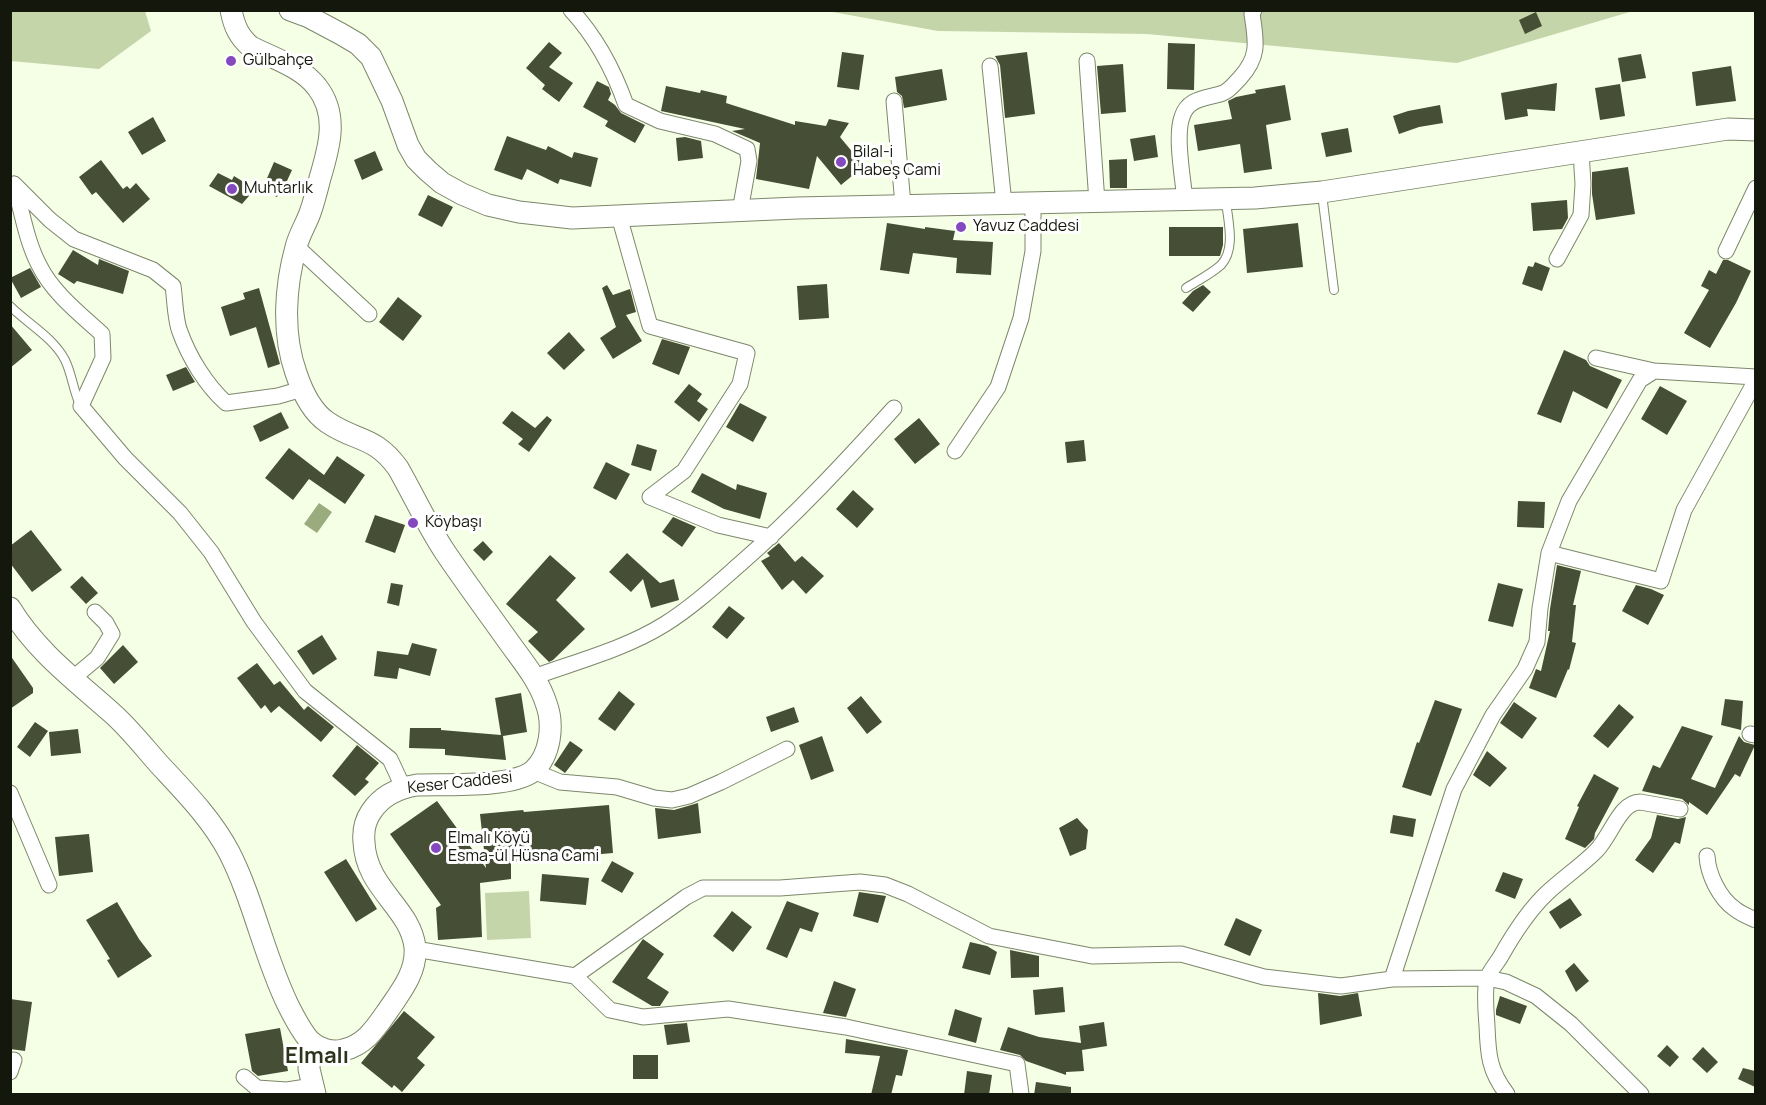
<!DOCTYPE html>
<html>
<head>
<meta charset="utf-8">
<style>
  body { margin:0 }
  #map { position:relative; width:1766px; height:1105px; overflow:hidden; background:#f5ffe6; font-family:Manrope,sans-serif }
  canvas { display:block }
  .frame { position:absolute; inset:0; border:12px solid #13170c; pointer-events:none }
</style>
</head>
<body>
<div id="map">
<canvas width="1766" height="1105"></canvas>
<div class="frame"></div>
</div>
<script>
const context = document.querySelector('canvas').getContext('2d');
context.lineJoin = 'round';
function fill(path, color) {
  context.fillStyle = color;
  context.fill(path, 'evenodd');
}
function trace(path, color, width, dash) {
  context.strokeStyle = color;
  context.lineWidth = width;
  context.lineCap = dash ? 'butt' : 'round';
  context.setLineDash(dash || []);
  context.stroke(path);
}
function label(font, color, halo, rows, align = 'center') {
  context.font = font + ' Manrope,sans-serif';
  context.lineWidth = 6;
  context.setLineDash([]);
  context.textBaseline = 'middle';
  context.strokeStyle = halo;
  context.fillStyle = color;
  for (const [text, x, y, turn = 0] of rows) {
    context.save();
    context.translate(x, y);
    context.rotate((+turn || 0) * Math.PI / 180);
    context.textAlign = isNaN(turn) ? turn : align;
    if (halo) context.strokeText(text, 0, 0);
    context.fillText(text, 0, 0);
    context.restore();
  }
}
fill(new Path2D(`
  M10 11H145L151 31 99 69 11 61Z
  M827 11H1633L1457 63 1147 34 938 31Z
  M529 891 531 938 487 940 485 893Z`), '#c5d5aa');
fill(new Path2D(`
  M319 503 332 512 317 533 304 524Z`), '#9aab7e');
fill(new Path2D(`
  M1536 12 1542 26 1525 34 1519 20Z
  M549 42 562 53 549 67 573 83 559 102 542 89 545 85 526 68Z
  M1168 43 1195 44 1194 90 1167 89Z
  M842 52 864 55 859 90 837 87Z
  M1027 52 1035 114 1005 118 1000 65 995 56Z
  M1641 54 1646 78 1622 82 1618 58Z
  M1123 64 1126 112 1101 114 1097 66Z
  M1731 66 1736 101 1696 106 1692 72Z
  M942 69 947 100 904 108 902 96 897 92 895 77Z
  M597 81 609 87 611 94 608 100 615 105 621 113 645 125 635 143 605 126 608 121 583 107Z
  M1557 83 1555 111 1527 109 1528 116 1505 120 1501 93Z
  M1620 84 1625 116 1600 120 1595 88Z
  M1285 85 1291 120 1266 125 1272 169 1244 173 1240 144 1198 151 1194 125 1232 119 1228 101 1236 97 1256 93 1255 90Z
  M666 86 700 93 701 90 727 96 726 103 795 125V121L826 126 829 119 849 123 840 137 864 166 841 185 817 156 809 189 756 179 760 143 732 131 745 129 661 111Z
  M1440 105 1443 123 1419 127 1399 134 1393 116 1408 111Z
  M153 117 166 141 142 155 128 132Z
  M1348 128 1352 152 1326 157 1321 133Z
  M1155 135 1158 157 1134 161 1130 139Z
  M507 136 546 150 548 146 572 158 574 152 598 158 591 187 560 179 558 184 527 169 522 180 494 170Z
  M685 137 701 141 703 158 678 161 676 138Z
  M375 151 383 170 362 180 354 160Z
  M1127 159V188H1110L1109 160Z
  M101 160 123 189 127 186 130 189 136 183 150 199 123 223 96 192 92 195 79 177Z
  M274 162 292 170 281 194 279 192 277 197 262 190Z
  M1628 167 1635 214 1596 220 1592 194V172Z
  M218 173 232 180 234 176 255 189 242 204 209 186Z
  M428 195 453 207 442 227 418 215Z
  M1567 200 1568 218 1562 229 1533 231 1531 203Z
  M887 223 925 229V227L955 231 953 240 993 242 991 275 956 273 957 258 913 253 909 274 880 270Z
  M1298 223 1303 267 1247 273 1243 229Z
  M1169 227H1223V245L1220 256H1169Z
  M73 250 98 265 99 259 129 271 123 294 77 281 74 284 58 274Z
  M1723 260H1728L1751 271 1736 303 1710 348 1684 333 1709 290 1701 286 1709 270 1716 274Z
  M1535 262 1550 268 1542 291 1522 284 1528 266 1533 267Z
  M30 268 41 287 21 298 10 278Z
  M827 284 829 318 799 320 797 286Z
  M607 285 613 295 630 289 636 312 626 315 642 341 613 359 600 338 616 327 602 288Z
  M1203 285 1211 292 1193 312 1182 303 1193 291Z
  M259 288 280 364 268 368 256 327 230 336 221 307 245 299 243 293Z
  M398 297 422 316 403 341 379 322Z
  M10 324 32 350 10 368Z
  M569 332 585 350 564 370 547 353Z
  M662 339 690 347 679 375 652 364Z
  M1564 350 1586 360 1590 366 1622 380 1607 409 1573 391 1561 423 1537 414Z
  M186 367 195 382 173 391 166 375Z
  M689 384 702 394 697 401 708 409 699 422 674 402Z
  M1660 386 1687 401 1667 435 1641 419Z
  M740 403 767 417 753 442 726 427Z
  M512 411 535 428 547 416 552 420 529 452 518 444 523 439 502 423Z
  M281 412 289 428 260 442 253 426Z
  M919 418 940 444 915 464 894 439Z
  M1084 440 1086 461 1067 463 1065 442Z
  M637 444 657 450 651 471 631 465Z
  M289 448 324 475 337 456 365 475 345 504 309 479 293 500 265 478Z
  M606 462 630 474 616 500 593 488Z
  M702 473 736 490 737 484 767 493 760 519 724 509 691 492Z
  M853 490 874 509 857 528 836 509Z
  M1518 501 1545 502 1544 528 1517 527Z
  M375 515 405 525 395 553 365 542Z
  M673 517 696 527 682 547 662 532Z
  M31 530 62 570 32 592 10 563V546Z
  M483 541 493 552 484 561 473 550Z
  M779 543 795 562 802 556 824 576 806 594 793 580 782 590 761 561 770 556 767 553Z
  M627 553 660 583 674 579 679 600 651 608 643 579 631 592 609 572Z
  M550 555 576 578 556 600 585 629 553 660 549 662 528 641 538 632 506 604Z
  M1557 565 1581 571 1573 605H1576L1572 642 1576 643 1569 670 1568 669 1556 698 1529 688 1536 669 1541 671 1550 631H1548L1550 609Z
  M82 576 98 593 86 604 70 587Z
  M391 583 403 585 399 606 387 603Z
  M1498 583 1523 589 1513 627 1488 621Z
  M1636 585 1651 589 1664 595 1648 625 1622 611Z
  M729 606 745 618 727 639 712 627Z
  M322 635 337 659 313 675 297 651Z
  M412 643 437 649 430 676 399 668 397 679 374 676 377 651 408 655Z
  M123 645 138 662 114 684 100 668Z
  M10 655 33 688V693L10 709Z
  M257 663 274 685 280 681 304 710 308 706 334 727 321 742 279 706 271 713 265 705 261 709 237 678Z
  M619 691 635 704 615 731 598 719Z
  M521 693 527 732 503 736 506 760 445 755V749L409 748 410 728H441V730L501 735 495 698Z
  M861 696 882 722 867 734 847 708Z
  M1725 699 1743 701 1741 730 1721 725Z
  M1435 700 1462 709 1431 796 1402 787 1417 742 1419 743Z
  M1514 702 1537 718 1522 739 1500 723Z
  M1619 704 1634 717 1608 748 1593 736Z
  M794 707 799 722 771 732 766 717Z
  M35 722 48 731 30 757 17 747Z
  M1682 726 1713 736 1691 779 1715 788 1739 736 1744 742 1755 745 1740 777 1735 774 1707 815 1689 802V805L1682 799 1642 791 1653 765 1660 768Z
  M78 729 81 753 51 756 49 732Z
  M822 736 834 771 811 780 799 745Z
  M570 741 583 750 565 773 554 765Z
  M357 745 379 763 365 779 369 782 355 796 332 776Z
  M1487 751 1507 768 1490 787 1473 775Z
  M1594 774 1619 788 1595 833 1594 839 1585 848 1565 839 1579 807 1577 806Z
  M437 801 486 868 480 814 523 810 524 812 609 805 613 853 511 862V879L480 883 482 937 438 940 436 908 441 905 390 834Z
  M698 803 701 833 658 839 655 808 674 810Z
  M1393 815 1416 819 1413 837 1390 833Z
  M1657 815 1678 819 1686 817 1680 844 1675 842 1653 873 1635 860 1651 838Z
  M1077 818 1088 830 1086 849 1070 856 1059 828Z
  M89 834 93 872 59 876 55 837Z
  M346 859 377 909 356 922 324 872Z
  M612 861 634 873 622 893 601 881Z
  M1503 872 1523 879 1515 899 1495 891Z
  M542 874 589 878 586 905 540 901Z
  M859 892 886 896 878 923 853 916Z
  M1570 898 1582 915 1560 929 1549 912Z
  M787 901 819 913 812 932 800 928 787 958 766 949Z
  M117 902 139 939 152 956 118 978 107 960 110 959 86 920Z
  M732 911 752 927 733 952 713 936Z
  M1236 918 1262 930 1250 956 1224 945Z
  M643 939 664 954 647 978 669 992 660 1006H652L612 982Z
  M970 942 987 946 997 952 990 975 962 968Z
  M1010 950 1039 956V977L1011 978Z
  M1574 963 1589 981 1576 992 1565 971Z
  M834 981 856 989 846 1017 823 1013Z
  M1063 987 1065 1012 1035 1015 1033 990Z
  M1318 993 1340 996 1358 993 1362 1016 1320 1025Z
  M1500 996 1527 1006 1520 1024 1496 1015V1010Z
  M10 999 32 1002 25 1051 10 1049Z
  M955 1009 982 1018 976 1043 948 1035Z
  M404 1011 435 1037 417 1058 425 1065 402 1092 394 1085 392 1088 361 1063Z
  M1104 1022 1107 1046 1082 1050 1084 1071 1066 1072V1075L1026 1061 1020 1055 1000 1050 1008 1027 1039 1037 1081 1043 1079 1026Z
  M687 1023 690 1042 667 1045 664 1025Z
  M280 1028 288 1071 258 1076 252 1071 245 1034Z
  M846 1039 908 1050 902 1076 896 1075 891 1095H871L880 1056 845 1053Z
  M1667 1045 1679 1057 1670 1067 1657 1056Z
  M1703 1047 1718 1062 1707 1073 1692 1059Z
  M633 1055H658V1079H633Z
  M1743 1068 1755 1071V1087L1738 1079Z
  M967 1071 992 1075 989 1095H964Z
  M1036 1082 1071 1087V1095H1034Z`), '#464f35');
const lane = new Path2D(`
  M1322 194 1334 290
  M1186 288C1197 281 1211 274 1221 265 1236 249 1228 221 1226 201
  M10 306C28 324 53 337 65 360 72 374 73 390 80 405`);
const street = new Path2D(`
  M571 10C596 37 614 71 626 105L660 121 715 134 747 149 749 161 740 211
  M1087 61 1097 202
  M990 66 1004 204
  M894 101 903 205
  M14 184C22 211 26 240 39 265 52 292 80 314 102 334L103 358 81 406 125 458 180 513 211 552 254 622 305 691 390 759 403 787
  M14 184 50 220 74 239 153 270 173 286C175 299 175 320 180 332 189 357 206 385 226 403L278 396 302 389
  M1185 200C1183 179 1175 136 1182 117 1188 97 1207 99 1223 93 1229 91 1235 83 1240 78 1260 56 1256 41 1252 14L1254 10
  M619 216 650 326 747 353 740 384 684 471 650 497 718 525 771 537
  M296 246 369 314
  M1726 251 1756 188
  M1557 259 1581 215 1583 184 1581 152
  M1596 358 1654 371
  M955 451 998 387 1021 318 1033 251V203
  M1549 553 1661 581 1684 510 1756 380
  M534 677C578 661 625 649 665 624 692 607 716 585 740 564 795 516 845 462 894 408
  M72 679 97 658 112 634 106 623 95 612
  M1750 734 1756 735
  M533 771 560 782 617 787 654 798 672 800 689 796 721 782 787 749
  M10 793 49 885
  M1707 856C1708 874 1719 898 1735 909 1741 914 1749 917 1756 920
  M415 949 575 976 686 897 703 888H780L860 882 885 885 908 894 989 936 1092 956 1181 954 1264 977 1341 986 1392 979 1487 978 1506 982 1536 996 1571 1024 1641 1094
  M575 976 610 1010 643 1017 728 1009 846 1027 1017 1064 1021 1094
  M1392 979 1454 789 1493 715 1525 669 1537 642 1540 608 1549 553 1569 501 1640 380 1654 371 1756 377
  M10 1072 14 1060
  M244 1077 257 1088 287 1090 313 1086
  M1507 1094C1489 1071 1488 1054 1487 1026 1486 1011 1484 994 1487 979 1489 972 1497 963 1501 956 1514 933 1528 911 1547 893 1563 878 1581 866 1596 851 1611 836 1620 802 1640 802L1680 809`);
const secondary = new Path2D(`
  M290 10 309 17 341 34 358 44 371 57 392 101 408 145 416 159 428 171 442 183 462 194 488 205 519 212 572 218 797 208 1255 198 1322 192 1728 129 1756 130
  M10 608C36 651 75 680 112 713 129 728 143 746 158 763 184 791 211 818 229 852 254 901 264 956 288 1005 294 1017 301 1031 310 1041 318 1049 332 1053 343 1050 366 1045 377 1026 389 1009 402 990 417 971 415 947 410 907 366 889 364 842 363 832 365 821 371 812 382 795 398 788 417 785 445 784 512 788 533 771 551 755 554 724 546 703 539 681 524 663 511 645 489 614 466 583 445 552 427 525 414 496 398 468 374 435 356 442 327 422 311 411 302 391 296 373 282 333 285 287 296 247 299 235 306 224 310 213 314 202 317 190 320 178 329 148 339 115 317 87 302 67 273 58 251 47 239 37 234 26 231 10
  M310 1041 309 1069 315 1094`);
trace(lane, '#7c876b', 10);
trace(street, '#7c876b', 17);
trace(secondary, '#7c876b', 23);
trace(lane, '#fff', 8);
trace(street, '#fff', 15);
trace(secondary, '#fff', 21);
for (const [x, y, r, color] of [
  [231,61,6,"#8549bf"],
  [841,162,6,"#8549bf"],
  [232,189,6,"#8549bf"],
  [961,227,6,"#8549bf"],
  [413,523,6,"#8549bf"],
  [436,848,6,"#8549bf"]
]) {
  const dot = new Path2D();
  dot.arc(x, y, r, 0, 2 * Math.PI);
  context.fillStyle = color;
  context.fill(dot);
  trace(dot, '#fff', 2);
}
label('16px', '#13170c', '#fff', [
  ["Gülbahçe",243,61],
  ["Bilal-i",853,153],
  ["Habeş Cami",853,171],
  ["Muhtarlık",244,189],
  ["Yavuz Caddesi",973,227],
  ["Köybaşı",425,523],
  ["Elmalı Köyü",448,839],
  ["Esma-ül Hüsna Cami",448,857]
], 'left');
label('16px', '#13170c', '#fff', [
  ["Keser Caddesi",460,783,-6]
]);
label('bold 22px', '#2c351b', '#fff', [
  ["Elmalı",317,1057]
]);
</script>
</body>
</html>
